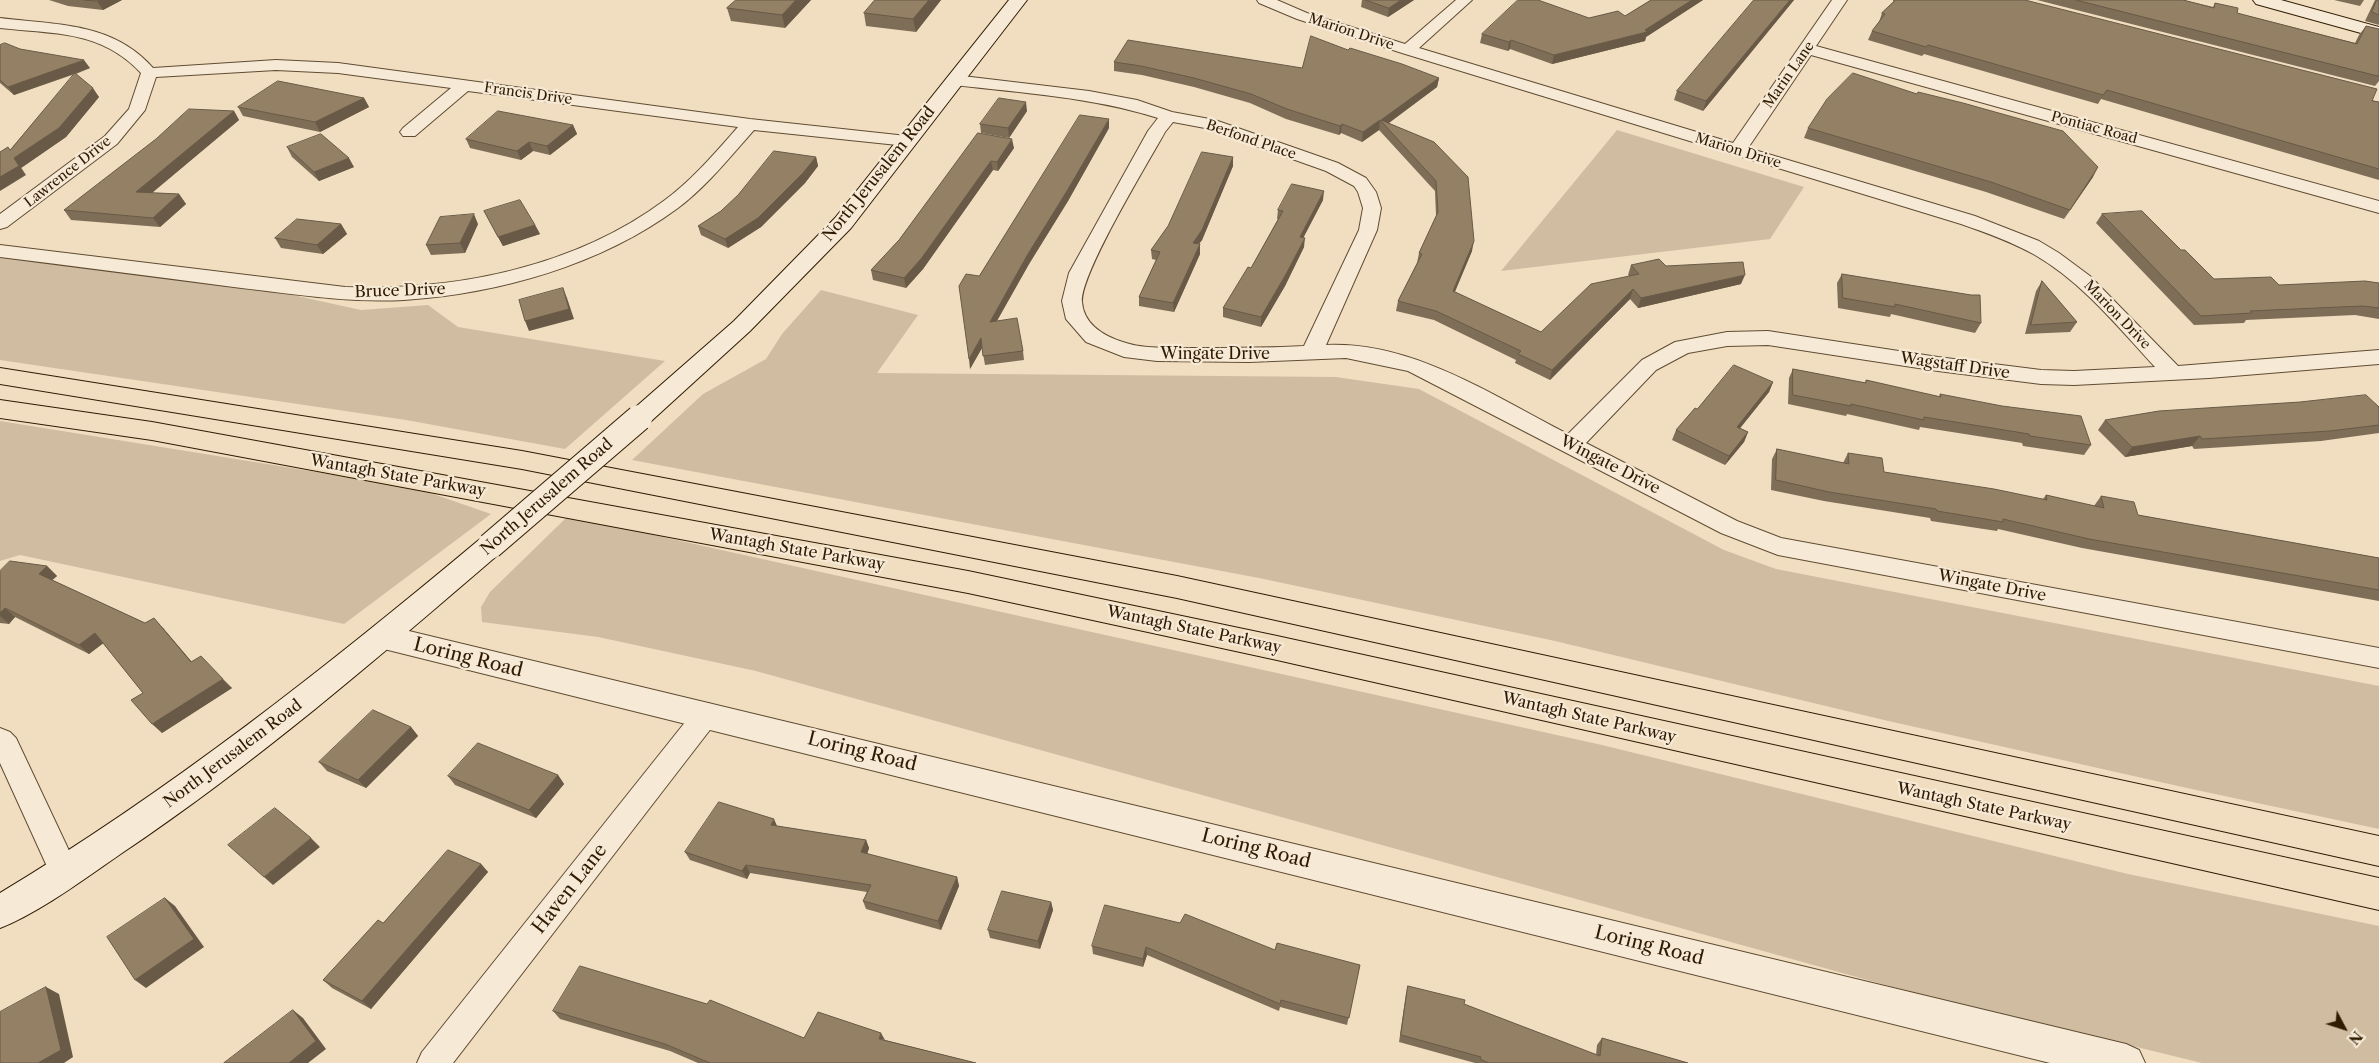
<!DOCTYPE html>
<html>
<head>
<meta charset="utf-8">
<style>
  body { margin:0 }
  #map { position:relative; width:2379px; height:1063px; overflow:hidden; background:#f1dec1; font-family:"Libre Caslon Text",serif }
  canvas { display:block }
  .north { position:absolute; left:2319px; top:1003px; width:50px; height:50px; -webkit-text-stroke:4px #f6ead7; paint-order:stroke; rotate:130deg; font-size:14px; font-weight:700; line-height:20px; text-align:center; color:#2f1b02 }
  .north::after { content:''; display:block; margin:auto; width:18px; height:22px; background:#2f1b02; clip-path:polygon(50% 0,100% 100%,50% 72%,0 100%) }
</style>
</head>
<body>
<div id="map">
<canvas width="2379" height="1063"></canvas>
<div class="north">N</div>
</div>
<script>
const context = document.querySelector('canvas').getContext('2d');
context.lineJoin = 'round';
function fill(path, color) {
  context.fillStyle = color;
  context.fill(path, 'evenodd');
}
function trace(path, color, width, dash) {
  context.strokeStyle = color;
  context.lineWidth = width;
  context.lineCap = dash ? 'butt' : 'round';
  context.setLineDash(dash || []);
  context.stroke(path);
}
function label(font, color, halo, rows, align = 'center') {
  context.font = font + ' "Libre Caslon Text",serif';
  context.lineWidth = 4.5;
  context.setLineDash([]);
  context.textBaseline = 'middle';
  context.strokeStyle = halo;
  context.fillStyle = color;
  for (const [text, x, y, turn = 0] of rows) {
    context.save();
    context.translate(x, y);
    context.rotate((+turn || 0) * Math.PI / 180);
    context.textAlign = isNaN(turn) ? turn : align;
    if (halo) context.strokeText(text, 0, 0);
    context.fillText(text, 0, 0);
    context.restore();
  }
}
fill(new Path2D(`
  M1617 130 1804 187 1770 239 1501 271Z
  M0 257 270 290 361 310 428 305 458 327 665 361 565 449 406 420 0 360Z
  M821 290 918 315 877 373 1336 377 1419 389 1724 550 1776 569 2379 686V829L2187 788 1884 720 1555 641 1259 578 632 460 703 394 766 359 782 334Z
  M0 421 416 488 491 514 344 624 20 555 0 561Z
  M568 516 1602 745 2128 874 2379 926V1063H2202L1907 991 756 671 598 637 482 622 481 607 490 592Z`), '#d0bda1');
const minor = new Path2D(`
  M1257 0H1277L1307 13 1405 44 1456 0H1472L1419 48 1733 143 1832 0H1847L1816 46 2379 201V213L1811 55 1748 148 1975 216 2039 241 2059 253 2090 276 2178 366 2379 350V364L2209 378 2074 385 2041 384 1938 371 1768 345 1727 346 1688 353 1656 370 1586 443 1737 521 1781 538 2379 648V668L1778 555 1721 533 1408 371 1346 358 1249 362 1157 361 1124 357 1086 342 1066 319 1062 301 1069 273 1148 131 1158 118C1092 97 1023 93 954 85L948 83 946 80 948 77 954 75 1089 91 1137 100 1172 112 1215 120 1338 163 1366 178 1376 192 1381 208 1377 230 1326 345C1413 341 1493 396 1568 434L1642 360 1675 342 1727 332 1768 331 1938 357 2041 370 2074 371 2155 367C2118 327 2083 283 2035 255 2012 242 1987 233 1961 224L1402 53 1297 19 1259 3ZM1173 122 1205 128 1326 171 1354 186 1358 192 1363 208 1359 230 1304 346C1265 348 1226 348 1187 348 1167 347 1145 349 1126 343 1106 337 1084 326 1082 302 1080 274 1148 163 1165 132Z
  M0 18C56 25 113 22 153 68L276 60 338 63 750 119 907 136 913 137 916 141 913 145 907 146 754 130C730 157 707 186 678 208 601 265 498 294 404 300 344 303 285 293 226 286 150 276 75 266 0 257V245L345 287C456 291 575 267 665 200 693 179 715 153 738 127L468 91 415 136H403L400 132 403 128 451 88 338 73 276 70 156 77 145 110 117 144 7 227 0 229V214L105 136 129 109 141 73C101 30 54 34 0 28Z
  M707 703 716 706 720 714 716 722 453 1063H417L422 1052 698 706Z
  M0 728 10 732 16 738 80 874 75 884 65 888 55 884 0 763Z`);
const tertiary = new Path2D(`
  M384 625 2126 1044 2139 1050 2145 1063H2050L384 649 374 645 369 637 374 629Z`);
const secondary = new Path2D(`
  M1009 0H1027L851 228 750 331 648 424 639 427 630 424 626 418 630 412 734 321 835 218Z
  M2253 0H2281L2379 27V38L2256 4Z
  M490 536 500 539 504 546 500 553C378 658 256 763 122 853 87 877 39 913 0 928V893C171 790 327 667 480 539Z`);
const motorway = new Path2D(`
  M0 368 522 451 1177 576 2379 836V866L1177 598 522 469 0 384Z
  M0 400 152 422 968 571 1277 636 2379 878V910L1277 660 968 593 152 440 0 418Z`);
trace(minor, '#604c32', 2);
trace(tertiary, '#604c32', 2);
trace(secondary, '#2f1b02', 2);
trace(motorway, '#2f1b02', 2);
fill(minor, '#f6ead7');
fill(tertiary, '#f6ead7');
fill(secondary, '#f6ead7');
fill(motorway, '#f1dec1');
const secondaryBridge = new Path2D(`
  M490 546 639 418`);
trace(secondaryBridge, '#2f1b02', 28, []);
trace(secondaryBridge, '#f6ead7', 26);
fill(new Path2D(`
  M49 0H122L103 10 68 6Z
  M736 0H811L785 28 731 21 727 8Z
  M875 0H941L916 32 866 26 864 13Z
  M1362 0H1414L1388 17 1361 7Z
  M1651 0H1703L1646 37 1645 41 1552 64 1510 49 1508 51 1480 43 1482 34 1589 18 1625 16Z
  M1754 0H1794L1703 111 1674 100 1677 91Z
  M1893 0H2025L2379 102V180L2101 99 2098 104 1924 54 1922 56 1868 40 1872 31 1879 22 1882 13 1894 1H1893Z
  M2037 0H2183L2213 7 2215 3 2237 13 2355 43 2359 35 2366 26 2379 29V81L2375 86Z
  M2334 0H2364L2360 6Z
  M2375 0H2379V25L2365 21Z
  M0 45 20 49 90 68 76 74 99 97 66 137 21 168 26 175 10 150 75 74 14 95 0 83Z
  M1348 50 1439 78 1437 87 1388 123 1434 142 1472 251 1455 292 1541 332 1629 276 1628 275 1631 265 1666 266 1741 284 1638 308 1630 299 1550 380 1515 363 1516 360 1434 320 1396 311 1398 301 1417 263 1419 253 1436 216 1435 191 1379 130 1362 142 1341 133 1339 135 1286 119 1250 103 1194 87 1142 75 1114 71V62L1302 68Z
  M364 98 369 107 320 132 243 116 238 107Z
  M234 111 239 120 152 193 179 194 186 204 160 227 71 220 64 210Z
  M1027 111 1009 138 981 133 980 124Z
  M573 125 577 134 550 155 533 151 521 160 470 148 466 139Z
  M1109 128 1068 201 1029 264 997 321 1023 351 1024 360 985 365 982 348 970 369 979 276Z
  M1808 128 2093 177 2064 219 1986 192 1804 138Z
  M978 133 1014 148 998 171 993 170 923 269 906 288 873 280 871 270 899 240Z
  M287 147 354 167 319 181 292 157Z
  M816 157 818 166 805 183 761 227 728 248 701 235 698 226Z
  M1233 157V166L1202 240 1199 244H1200V254L1174 312 1139 306V297L1156 260 1152 259 1151 250Z
  M1323 200 1303 238 1304 247 1285 286 1261 327 1223 317V308L1251 268 1278 219H1277L1278 210Z
  M484 211 535 225 540 234 503 246Z
  M2102 214 2214 279 2279 285 2379 283V319L2355 315 2246 320 2244 323 2194 325 2096 223Z
  M341 224 347 234 323 254 281 248 275 238Z
  M478 224 465 253 431 255 426 245Z
  M1842 274 1971 295 1981 323 1975 333 1891 314 1890 317 1838 308 1837 283Z
  M2042 281 2077 322 2070 332 2025 334 2036 291Z
  M1793 369 1865 383 1866 380 1939 397 1940 394 2091 445 2084 455 2023 446 2022 443 1920 427 1919 430 1847 414 1846 416 1788 404 1789 378Z
  M1773 382 1769 392 1740 428 1748 432 1744 442 1725 465 1672 440 1676 430 1697 409Z
  M2379 407V433L2321 441 2194 449 2192 446 2125 457 2098 430 2105 420Z
  M1777 449 1843 463 1848 453 1884 472 2043 499 2046 495 2094 506 2101 496 2138 515 2379 558V601L2082 548 1998 529 1997 531 1931 521 1930 518 1824 501 1771 490 1772 459Z
  M47 566 57 576 52 580 145 623 163 628 192 662 232 688 162 733 143 693 103 643 89 654 15 617 9 624 0 623V571Z
  M411 727 418 736 366 788 327 771 319 762Z
  M558 775 564 784 536 818 455 785 448 776Z
  M777 826 866 840 869 848 867 854 957 877 959 886 941 930 866 909 863 901 867 892 750 873 747 879 690 860 685 852Z
  M481 864 488 872 371 1009 332 988 323 980 383 923Z
  M1051 902 1053 910 1040 949 990 938 988 930Z
  M1092 946 1275 950 1360 965 1347 1025 1280 1007 1279 1011 1147 955 1143 967 1093 954Z
  M1408 986 1464 1004 1596 1055 1597 1045 1602 1038 1688 1063H1475L1399 1042 1406 994Z
  M553 1011 804 1038 885 1040 976 1063H698L670 1051 560 1019Z`), '#7f6e57');
fill(new Path2D(`
  M100 0H122L103 10 97 1Z
  M796 0H811L785 28 782 15Z
  M929 0H941L916 32 913 19Z
  M1401 0H1414L1388 17 1389 8Z
  M1692 0H1703L1646 37 1645 41 1552 64 1554 55 1645 30Z
  M1790 0H1794L1703 111 1706 101Z
  M1511 40 1510 49 1508 51 1509 42Z
  M84 60 90 68 14 95 8 87Z
  M1439 78 1437 87 1385 126 1381 120Z
  M93 88 99 97 66 137 21 168 26 175 0 191V177L14 158Z
  M364 98 369 107 320 132 315 122Z
  M1026 102 1027 111 1009 138 1008 128Z
  M234 111 239 120 142 201 136 192Z
  M1109 119V128L1068 201 1029 264 991 331 990 322 1028 254Z
  M1380 120 1379 130 1362 142 1363 132Z
  M1342 124 1341 133 1339 135 1340 126Z
  M573 125 577 134 550 155 547 146Z
  M1012 139 1014 148 998 171 997 162Z
  M529 142 533 151 521 160 517 151Z
  M816 157 818 166 805 183 761 227 728 248 725 239Z
  M1233 157V166L1202 240 1193 252V243Z
  M349 158 354 167 319 181 314 172Z
  M991 161 993 170 923 269 906 288 904 278Z
  M2098 167 2093 177 2064 219 2070 210Z
  M1324 191 1323 200 1299 246 1300 237Z
  M179 194 186 204 160 227 153 218Z
  M474 214 478 224 465 253 460 243Z
  M341 224 347 234 323 254 317 245Z
  M535 225 540 234 503 246 498 237Z
  M1305 238 1304 247 1285 286 1261 327V317Z
  M1474 241 1472 251 1451 300 1453 291Z
  M1200 244V254L1174 312 1173 303Z
  M1745 275 1741 284 1638 308 1641 298Z
  M563 288 567 298 574 319 529 331 525 321Z
  M1633 289 1630 299 1550 380 1552 370Z
  M981 338 982 348 970 369 969 359Z
  M1773 382 1769 392 1733 437 1737 427Z
  M1748 432 1744 442 1725 465 1729 456Z
  M2200 436 2192 446 2125 457 2132 447Z
  M47 566 57 576 49 583 39 574Z
  M5 608 15 617 9 624 0 616V613Z
  M154 618 163 628 200 672 191 662Z
  M95 633 105 642 89 654 79 645Z
  M223 679 232 688 162 733 152 724Z
  M411 727 418 736 366 788 358 780Z
  M558 775 564 784 536 818 529 810Z
  M774 819 778 828 771 825Z
  M311 838 320 847 273 885 264 877Z
  M866 840 869 848 865 861 861 852Z
  M481 864 488 872 371 1009 362 1001Z
  M746 865 750 873 747 879 742 871Z
  M957 877 959 886 941 930 938 921Z
  M165 898 175 906 204 947 146 988 135 980Z
  M1051 902 1053 910 1040 949 1038 941Z
  M1146 947 1147 955 1143 967V959Z
  M46 987 59 994 73 1057 64 1063H38Z
  M293 1010 303 1018 326 1049 308 1063H289Z
  M881 1033 885 1040 879 1039Z`), '#685a47');
const building = new Path2D(`
  M84 0H100L97 1Z
  M736 0H796L782 15 727 8Z
  M875 0H929L913 19 864 13Z
  M1366 0H1401L1389 8Z
  M1518 0H1538L1589 18 1618 11 1625 16 1651 0H1692L1645 30 1647 32 1554 55 1511 40 1509 42 1482 34Z
  M1754 0H1790L1706 101 1677 91Z
  M1896 0H2025L2377 89 2372 101 2379 102V169L2107 90 2103 95 1928 45 1926 47 1872 31 1885 14 1882 13Z
  M2076 0H2183L2214 8 2215 3 2238 8 2237 13 2357 44 2366 26 2379 29V76Z
  M2377 0H2379V15L2372 12Z
  M1311 36 1348 50 1350 48 1402 64 1439 78 1381 120 1434 142 1468 177 1474 241 1453 291 1541 332 1591 284 1639 274 1631 265 1659 259 1666 266 1743 262 1745 275 1641 298 1633 289 1552 370 1518 354 1521 351 1436 311 1398 301 1422 254 1419 253 1438 212 1436 181 1380 120 1363 132 1342 124 1340 126 1287 109 1251 94 1194 78 1141 66 1114 62 1128 40 1302 68Z
  M5 43 20 49 84 60 8 87 0 80V45Z
  M75 73 93 88 59 128 14 158 19 166 0 177V152L8 147 10 150Z
  M1853 73 1917 94 1918 92 1963 103 2063 131 2098 167 2070 210 1991 182 1808 128 1827 99Z
  M278 81 364 98 315 122 238 107Z
  M999 98 1026 102 1008 128 980 124Z
  M189 109 234 111 136 192 179 194 153 218 64 210 156 139Z
  M498 111 573 125 547 146 529 142 517 151 466 139Z
  M1080 115 1109 119 1067 191 1028 254 990 322 1017 318 1023 351 983 356 981 338 969 359 959 286 966 274 979 276Z
  M978 133 1012 139 997 162 991 161 921 259 904 278 871 270 899 240Z
  M321 134 349 158 314 172 287 147Z
  M774 151 816 157 803 173 758 218 725 239 698 226 721 211 738 195Z
  M1202 152 1233 157 1202 230 1193 243 1200 244 1173 303 1139 297 1160 252 1151 250 1168 226Z
  M1292 184 1324 191 1300 237 1305 238 1285 276 1261 317 1223 308 1248 267 1251 268 1283 211 1278 210Z
  M520 200 535 225 498 237 484 211Z
  M2142 211 2181 250H2185L2214 279 2271 277 2279 285 2365 281 2379 283V308L2363 306 2250 311 2252 313 2201 316 2102 214Z
  M474 214 460 243 426 245 440 217Z
  M297 219 341 224 317 245 275 238Z
  M1842 274 1971 295H1980L1981 323 1895 304V307L1843 298Z
  M2042 281 2077 322 2031 325Z
  M563 288 569 309 525 321 519 300Z
  M1734 365 1773 382 1737 427 1748 432 1729 456 1676 430 1695 408 1697 409Z
  M1793 369 1866 383V380L1941 397 1940 394 2002 406 2081 416 2091 445 2030 436 2029 434 1924 417V420L1851 404V406L1793 395Z
  M2366 395 2379 407V425L2330 431 2202 439 2200 436 2132 447 2105 420 2159 411 2300 402Z
  M1777 449 1849 464 1848 453 1882 458 1884 472 1994 489 2047 500 2046 495 2104 508 2101 496 2134 502 2138 515 2379 558V590L2089 539 2003 519V522L1937 511 1936 509 1829 492 1776 480Z
  M10 561 47 566 39 574 145 623 154 618 191 662 201 656 223 679 152 724 131 700 143 693 95 633 79 645 5 608 0 613V571Z
  M373 710 411 727 358 780 319 762Z
  M478 743 558 775 529 810 448 776Z
  M719 802 774 819 771 825 866 840 861 852 957 877 938 921 863 901 871 885 746 865 742 871 685 852Z
  M275 808 311 838 264 877 228 845Z
  M448 850 481 864 362 1001 323 980 378 920 383 923Z
  M1002 891 1051 902 1038 941 988 930Z
  M165 898 194 939 135 980 107 937Z
  M1105 905 1180 923 1185 914 1275 950 1277 943 1360 965 1349 1018 1281 1000 1280 1004 1146 947 1143 959 1092 946Z
  M580 966 707 1004 710 1000 804 1038 818 1012 881 1033 879 1039 976 1063H710L665 1044 553 1011Z
  M1408 986 1465 1000 1464 1004 1600 1056 1602 1038 1688 1063H1489L1480 1059 1481 1057 1401 1035Z
  M46 987 61 1050 38 1063H0V1012Z
  M293 1010 316 1041 289 1063H224Z`);
fill(building, '#948065');
trace(building, '#685a47', 1);
label('14px', '#2f1b02', '#f6ead7', [
  ["Marion Drive",1351,32,18],
  ["Marin Lane",1789,75,-55],
  ["Francis Drive",528,94,8],
  ["Pontiac Road",2094,128,15],
  ["Berfond Place",1251,140,19],
  ["Marion Drive",1738,151,17],
  ["Lawrence Drive",68,172,-38],
  ["Marion Drive",2117,315,46]
]);
label('16px', '#2f1b02', '#f6ead7', [
  ["North Jerusalem Road",879,174,-51],
  ["Bruce Drive",400,291,-2],
  ["Wingate Drive",1215,354],
  ["Wagstaff Drive",1955,366,8],
  ["Wingate Drive",1610,465,27],
  ["Wantagh State Parkway",398,476,10],
  ["North Jerusalem Road",547,497,-41],
  ["Wantagh State Parkway",797,550,10],
  ["Wingate Drive",1992,586,11],
  ["Wantagh State Parkway",1194,630,12],
  ["Wantagh State Parkway",1589,718,13],
  ["North Jerusalem Road",233,754,-37],
  ["Wantagh State Parkway",1984,807,12]
]);
label('19px', '#2f1b02', '#f6ead7', [
  ["Loring Road",468,658,14],
  ["Loring Road",862,752,14],
  ["Loring Road",1256,849,14],
  ["Haven Lane",570,889,-52],
  ["Loring Road",1649,946,14]
]);
</script>
</body>
</html>
